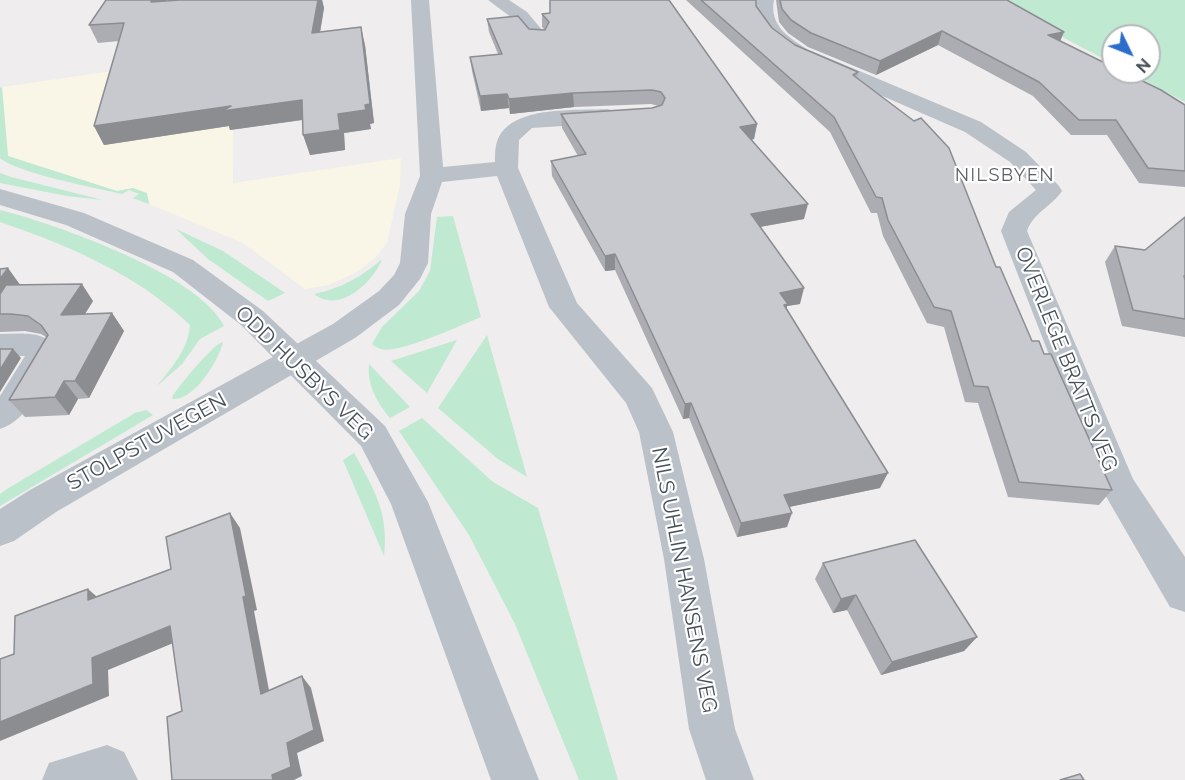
<!DOCTYPE html>
<html>
<head>
<meta charset="utf-8">
<style>
  body { margin:0 }
  #map { position:relative; width:1185px; height:780px; overflow:hidden; background:#efeded; font-family:Raleway,sans-serif }
  canvas { display:block }
  .north { position:absolute; left:1101px; top:24px; width:60px; height:60px; box-sizing:border-box; background:#fff; border:2px solid #b5b9bc; border-radius:50%; rotate:133deg; font-size:16px; font-weight:700; line-height:24px; text-align:center; color:#475058 }
  .north::after { content:''; display:block; margin:auto; width:21px; height:27px; background:#2c6ccb; clip-path:polygon(50% 0,100% 100%,50% 72%,0 100%) }
</style>
</head>
<body>
<div id="map">
<canvas width="1185" height="780"></canvas>
<div class="north">N</div>
</div>
<script>
const context = document.querySelector('canvas').getContext('2d');
context.lineJoin = 'round';
function fill(path, color) {
  context.fillStyle = color;
  context.fill(path, 'evenodd');
}
function trace(path, color, width, dash) {
  context.strokeStyle = color;
  context.lineWidth = width;
  context.lineCap = dash ? 'butt' : 'round';
  context.setLineDash(dash || []);
  context.stroke(path);
}
function label(font, color, halo, rows, align = 'center') {
  context.font = font + ' Raleway,sans-serif';
  context.lineWidth = 4.5;
  context.setLineDash([]);
  context.textBaseline = 'middle';
  context.strokeStyle = halo;
  context.fillStyle = color;
  for (const [text, x, y, turn = 0] of rows) {
    context.save();
    context.translate(x, y);
    context.rotate((+turn || 0) * Math.PI / 180);
    context.textAlign = isNaN(turn) ? turn : align;
    if (halo) context.strokeText(text, 0, 0);
    context.fillText(text, 0, 0);
    context.restore();
  }
}
fill(new Path2D(`
  M234 58 233 183 401 158 400 185 387 243 375 258 357 272 329 285 305 289 243 243 149 204 146 193 133 188 117 191 8 156 2 87 126 69Z`), '#f9f5e7');
fill(new Path2D(`
  M993 0H1185V102L1129 72H1149V36H1113V64Z
  M2 87 8 156 117 191 133 188 147 193 149 204 133 198 139 194 129 190 122 194C96 188 17 173 0 158V88Z
  M0 173 11 177 103 200 67 196 0 183Z
  M0 210C55 224 199 274 224 326L200 339 182 364 157 386C172 367 188 350 190 325 138 275 68 245 0 222Z
  M453 216 481 317C463 324 397 355 381 349 377 348 375 346 372 344L382 327 419 291 430 271 437 217Z
  M176 229 223 251 285 293 268 301 208 259Z
  M382 259C373 283 339 314 314 294 340 289 363 276 382 259Z
  M487 335 527 477 498 459 438 408Z
  M457 340 427 393 391 361Z
  M223 342C219 360 194 401 173 399L172 397C178 387 214 343 223 342Z
  M369 364 410 407 390 418C377 402 367 386 369 364Z
  M146 410 153 415 0 506V494L7 489 135 413Z
  M422 418 493 482 538 508 618 780H579L515 624 469 535 399 431Z
  M354 453C374 489 389 513 384 556L343 460Z`), '#bfe9d1');
fill(new Path2D(`
  M411 0H429L443 167 495 162C495 155 495 145 498 139 513 105 575 111 607 109L615 111 618 116 615 121 607 123 532 128 519 140 518 168 577 303 652 388 673 432 704 559 735 729 754 780H706L689 729 664 559 639 432 626 403 549 307 497 176 442 182 431 214 428 263 420 279 399 305 355 338 56 512 14 541 0 546V509L30 490 333 324 379 291 394 275 400 263 405 214 420 176Z
  M488 0H509L527 12 548 37 546 41H532L515 20Z
  M756 0H774C769 25 788 37 807 49L981 122 1026 152 1059 186 1062 191C1052 206 1033 213 1027 231L1133 479 1185 557V612L1170 607 1100 486 1001 231 1009 212 1036 190 1010 162 965 132 793 57C773 43 750 27 756 0Z
  M0 334C23 334 45 329 59 352 44 378 31 419 0 429V396L25 356H0Z
  M107 745 124 752 138 780H42L49 763Z`), '#bac1c8');
fill(new Path2D(`
  M0 189 84 213 193 260 263 311 385 426 428 502 539 780H491L391 504 361 446 241 325 173 272 66 225 0 205Z`), '#bac1c8');
fill(new Path2D(`
  M106 0H166V1L180 0H322L324 8 320 32 365 45 374 123 370 124 371 129 344 133 345 150 310 155 303 120 230 130 229 126 104 145 94 126 119 41 98 43 89 25Z
  M686 0H756V6L772 28 795 45 858 72 857 77 996 267 1032 341 1044 354 1112 490 1099 505 1008 497 978 403 965 402 944 327 927 323 883 236 877 213H871L830 132Z
  M776 0H1007L1064 32 1060 41 1185 105V187L1139 183 1107 135H1071L1033 96 938 45 876 75 808 47 788 33 779 22Z
  M542 14 757 124 754 139 751 140 804 219 760 227 800 304 787 306V309L880 488 789 507 787 527 737 537 689 418 683 419 615 270 605 271 552 176 551 161 578 156 562 128 561 114 652 108 659 106 651 104 574 107 510 114 509 108 481 111 472 71 470 57 498 54 489 32 487 19 529 29 545 30 542 27Z
  M1185 217V337L1122 326 1105 262 1115 246 1145 250Z
  M0 269 20 285 93 301 85 314 112 313 124 331 89 398 78 399 69 415 25 417 9 400 46 337 41 334 25 331 0 332Z
  M823 563 977 637 964 651 881 675 847 610 833 613 815 579Z`), '#abadb2');
fill(new Path2D(`
  M152 0H166L167 3 151 2Z
  M318 0H322L324 8 317 51 312 33Z
  M361 27 365 45 374 123 370 124 371 129 344 133 345 150 310 155 303 135 338 114 365 105Z
  M942 31 938 45 876 75 880 61Z
  M1064 32 1058 46 1048 35Z
  M573 93 574 107 510 114 509 99Z
  M507 94 509 108 481 111 480 96Z
  M302 100 308 119 230 130 229 126 104 145 94 126 231 106Z
  M757 124 754 139 738 142 740 127Z
  M808 204 804 219 748 229 751 214Z
  M615 254V270L605 271V256Z
  M8 268 21 286 0 314V279Z
  M82 284 93 301 73 333 61 315Z
  M804 288 800 304 787 306 784 320 780 293Z
  M112 313 124 331 89 398 75 381Z
  M13 349 21 358 0 392V370Z
  M64 381 78 399 69 415 55 397Z
  M691 403 689 418 683 419 685 404Z
  M888 473 880 488 779 509 784 495Z
  M230 513 240 528 257 610 254 611 272 706 261 694 243 597Z
  M792 513 787 527 737 537 741 523Z
  M88 589 103 602 88 600Z
  M856 595 847 610 833 613 841 599Z
  M170 626 183 639 108 670 109 696 0 741V722L92 658Z
  M977 637 964 651 881 675 892 662Z
  M302 676 311 688 324 741 297 753 302 776 294 780H273L272 775 287 743Z`), '#8b8d91');
const building = new Path2D(`
  M106 0H152L151 2 180 0H318L312 33 361 27 370 104 365 105 366 110 338 114 340 130 303 135 302 100 222 111 231 106 94 126 124 23 89 25Z
  M550 0H669L757 124 740 127 808 204 751 214 804 288 780 293 788 304 784 305 888 473 784 495 792 513 741 523 691 403 685 404 615 254 605 256 551 161 586 154 561 114 652 108 662 105 665 98 661 92 652 90 573 93 509 99 507 94 480 96 470 57 502 54 487 19 518 16 529 29 545 30 549 22 542 14 550 13Z
  M701 0H756V6L772 28 795 45 858 72 853 75 914 121 921 118 949 148 996 267H1000L1032 341H1039L1044 354H1051L1112 490 1019 482 988 387 974 386 951 311 934 307 888 220 882 198 876 197 834 117Z
  M780 0H1007L1064 32 1048 35 1113 67V72H1124L1161 90 1185 105V171L1148 168 1116 120H1079L1039 82 942 31 880 61 811 33 791 20 782 9Z
  M1185 217V275L1184 276 1185 280V319L1133 310 1115 246 1145 250Z
  M8 268 0 279V269Z
  M82 284 61 315 112 313 75 381H64L55 397 9 400 48 335 41 325 28 316 11 314H0V294L6 285Z
  M0 349H13L0 370Z
  M230 513 246 596 243 597 261 694 302 676 314 730 287 743 291 767 272 775 273 780H172L167 717 182 711 170 626 92 658 93 684 0 722V659L14 654 15 616 88 589V600L171 569 166 537Z
  M915 540 977 637 892 662 856 595 841 599 823 563Z
  M1080 774 1084 780H1060Z`);
fill(building, '#c7c9cf');
trace(building, '#8b8d91', 1.5);
context.letterSpacing = '1.5px';
label('18px', '#5a5d61', '#fff', [
  ["NILSBYEN",1005,176]
]);
context.letterSpacing = '0px';
label('21px', '#475058', '#fff', [
  ["OVERLEGE BRATTS VEG",1066,359,68],
  ["ODD HUSBYS VEG",304,373,44],
  ["STOLPSTUVEGEN",147,442,-29],
  ["NILS UHLIN HANSENS VEG",684,580,79]
]);
</script>
</body>
</html>
